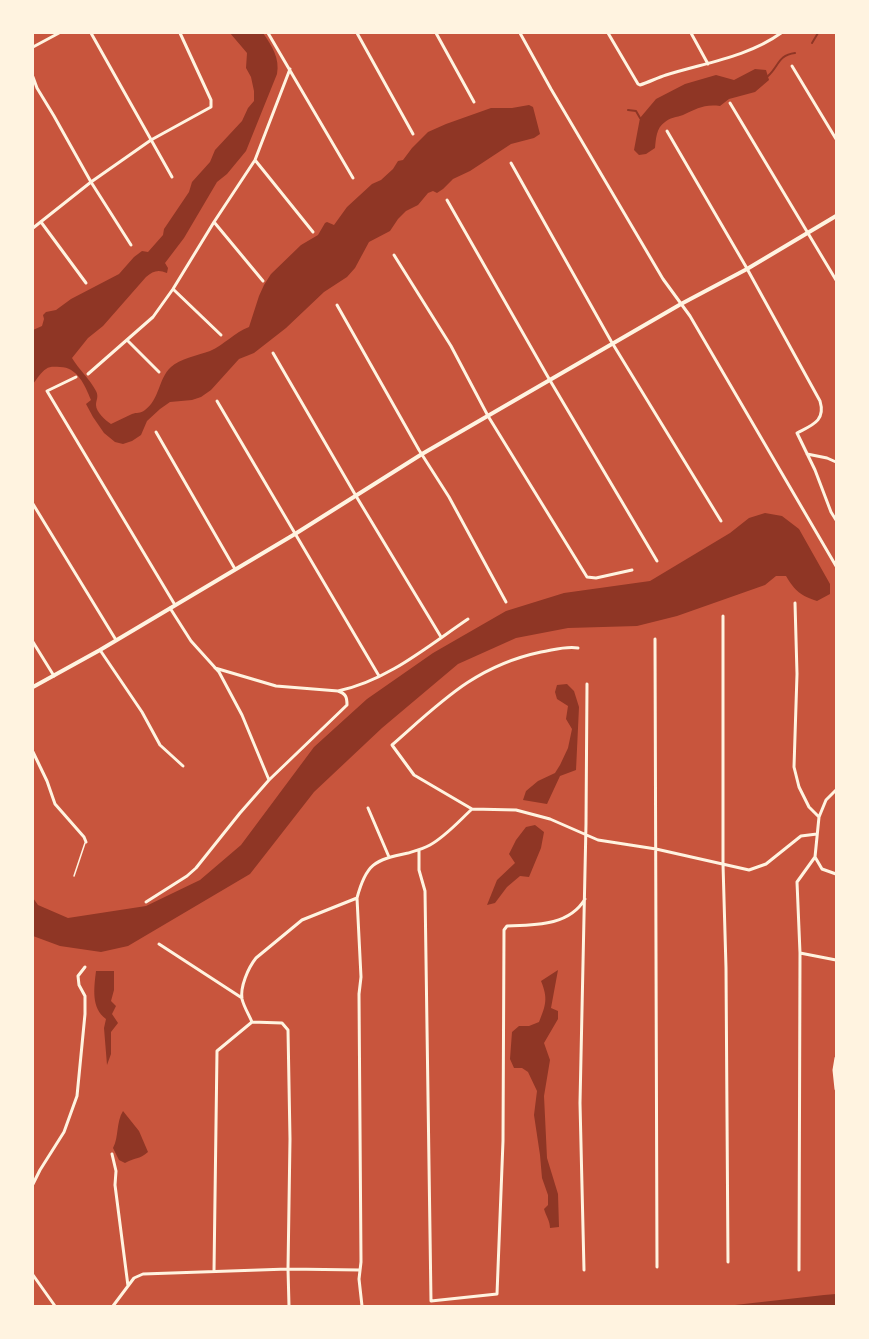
<!DOCTYPE html>
<html>
<head>
<meta charset="utf-8">
<style>
  body { margin:0 }
  #map { position:relative; width:869px; height:1339px; overflow:hidden; background:#c8553d; font-family:"Libre Baskerville",serif }
  canvas { display:block }
  .frame { position:absolute; inset:0; border:34px solid #fff3e0; pointer-events:none }
</style>
</head>
<body>
<div id="map">
<canvas width="869" height="1339"></canvas>
<div class="frame"></div>
</div>
<script>
const context = document.querySelector('canvas').getContext('2d');
context.lineJoin = 'round';
function fill(path, color) {
  context.fillStyle = color;
  context.fill(path, 'evenodd');
}
function trace(path, color, width, dash) {
  context.strokeStyle = color;
  context.lineWidth = width;
  context.lineCap = dash ? 'butt' : 'round';
  context.setLineDash(dash || []);
  context.stroke(path);
}
fill(new Path2D(`
  M230 33H263C272 46 280 58 277 74L246 151 227 174 217 182 184 238 165 263 168 268 167 273C158 269 153 271 146 277L103 326 88 338 72 358C79 370 90 379 96 391 99 397 96 400 96 405 96 412 106 421 111 424 118 421 125 417 132 414 137 412 140 414 145 410 160 399 158 379 171 367 179 359 199 355 210 351 224 345 235 332 249 327L259 296 264 285 271 274 301 245 318 235 325 223 327 222 334 225 347 207 372 184 381 180 393 169 398 161 403 160 412 148 428 132 446 124 491 108H512L529 105 533 107 540 134 534 138 511 144 470 171 453 179 443 189 437 193 433 191 428 193 418 205 406 211 398 219 390 231 369 242 355 268 347 277 324 292 286 328 254 353 239 359 211 390 201 397 192 400 170 402 160 409 147 421 141 435 132 441 123 444 115 442 104 433 93 417 86 404 91 400C85 385 77 367 60 367 55 367 50 366 46 369 41 372 37 379 33 384V330L42 326 44 319 43 315 46 312 56 310 71 299 119 274 134 257 142 251 148 252 163 235 164 229 189 192 192 182 210 162 215 150 242 121 248 108 254 101V91L251 77 246 68 247 53Z
  M755 69 766 70 769 80 755 92 729 99 720 106C703 104 697 109 683 115 677 117 669 118 665 122 656 128 656 139 655 148L646 154 639 155 634 150 640 118 656 99 685 84 716 75 734 80Z
  M765 513 782 516 799 529 830 584V594L817 601C801 596 795 591 786 576H776L765 585 677 616 637 626 568 628 516 638 458 664 382 728 314 792 250 874 128 946 101 952 60 946 33 936V898L38 905 68 918 146 906 200 880 241 845 314 747 367 699 433 653 506 611 564 593 650 581 730 533 749 518Z
  M567 684 574 691 579 707 576 770 560 776 547 804 523 800 526 791 538 781 555 773 560 765 568 748 572 729 566 719 568 706 557 699 555 692 557 685Z
  M535 825 544 832 541 848 529 877 520 876 507 887 495 903 487 905 497 880 515 863 509 854 516 840 526 827Z
  M558 970 551 1008 558 1011V1019L544 1043 550 1060 544 1096 547 1158 558 1194 559 1227 550 1228C550 1221 546 1216 544 1209L548 1205V1195L542 1178 540 1155 534 1115 537 1091 528 1072 522 1068H514L510 1059 512 1032 519 1026H529L539 1022C546 1005 548 998 541 981Z
  M96 971H114V990L111 1001 116 1006 112 1014 118 1023 111 1032V1054L107 1065 104 1028 106 1019C91 1008 94 988 96 971Z
  M123 1111 139 1131 148 1152C139 1160 135 1157 125 1163L119 1160 113 1148C119 1137 116 1122 123 1111Z
  M836 1294V1306H726L824 1295Z`), '#8f3625');
trace(new Path2D(`
  M812 43 818 33
  M768 76C779 66 778 55 795 53
  M628 110 636 111 640 118`), '#8f3625', 2);
trace(new Path2D(`
  M74 876 85 843`), '#fff3e0', 1.5);
trace(new Path2D(`
  M91 33 172 177
  M268 33 353 178
  M357 33 413 134
  M436 33 474 102
  M520 33 551 89 663 279 690 316 836 566
  M608 33 638 84 640 85C649 82 657 78 666 75 704 63 748 57 781 33
  M691 33 708 64
  M33 47 59 33
  M792 66 836 139
  M33 77 37 88 54 116 91 182 131 245
  M730 103 836 280
  M667 131 745 265 820 401C826 421 812 425 797 433L815 470 831 512 836 520
  M255 160 313 232
  M511 163 611 341 721 521
  M447 200 548 377 657 561
  M41 222 86 283
  M214 222 263 281
  M33 228 91 182 151 140 211 107V100L180 33
  M394 255 451 346 488 416 587 577 596 578 632 570
  M173 289 221 335
  M337 305 419 450 449 497 506 602
  M127 340 159 372
  M273 353 356 496 441 637
  M88 374 153 317 173 289 214 222 255 160 290 69
  M76 377 47 391 175 605
  M217 401 379 676
  M156 432 235 569
  M807 454 827 458 836 462
  M33 504 116 640
  M795 603 797 674 794 767 799 787 809 807 819 817
  M170 608 191 641 219 672 242 715 269 780
  M723 616V864L726 968 728 1262
  M655 639 657 1267
  M33 642 54 676
  M100 650 142 712 160 745 183 766
  M215 668 276 686 338 691C387 681 428 646 468 619
  M33 752 47 781 55 804 84 837 86 842
  M836 790 826 800 819 817 815 857 822 869 836 874
  M368 808 389 857
  M472 809 414 775 392 745C441 702 475 666 541 652 554 650 565 646 578 648
  M419 850V870L425 891 431 1301 497 1294 503 1141 504 930 507 926C535 925 569 926 585 899
  M357 898 361 977 359 994 361 1262 359 1279 362 1306
  M146 902 187 876 196 868 240 813 269 780 347 705C347 697 346 694 338 691
  M159 944 242 998
  M800 953 836 960
  M252 1022 282 1023 288 1030 290 1139 288 1269 289 1306
  M836 1058 834 1070 836 1089
  M112 1154 116 1171 115 1185 128 1286
  M33 1184 40 1170 64 1132 77 1096 85 1014V996L79 985 78 976 85 967
  M584 1270 580 1103 586 824 587 684
  M799 1270 800 953 797 882 815 857
  M214 1271 217 1051 252 1022C249 1015 244 1007 242 999 240 987 248 968 256 958L302 920 357 898C366 864 374 860 408 853 415 851 423 849 430 845 446 836 459 821 472 809L516 810 550 819 598 840 656 849 749 870 766 864 801 836 817 834
  M33 1275 55 1306
  M113 1306 134 1278 143 1274 288 1269 360 1270`), '#fff3e0', 3);
trace(new Path2D(`
  M33 687 100 650 295 534 422 454 681 304 747 269 836 216`), '#fff3e0', 4);
</script>
</body>
</html>
